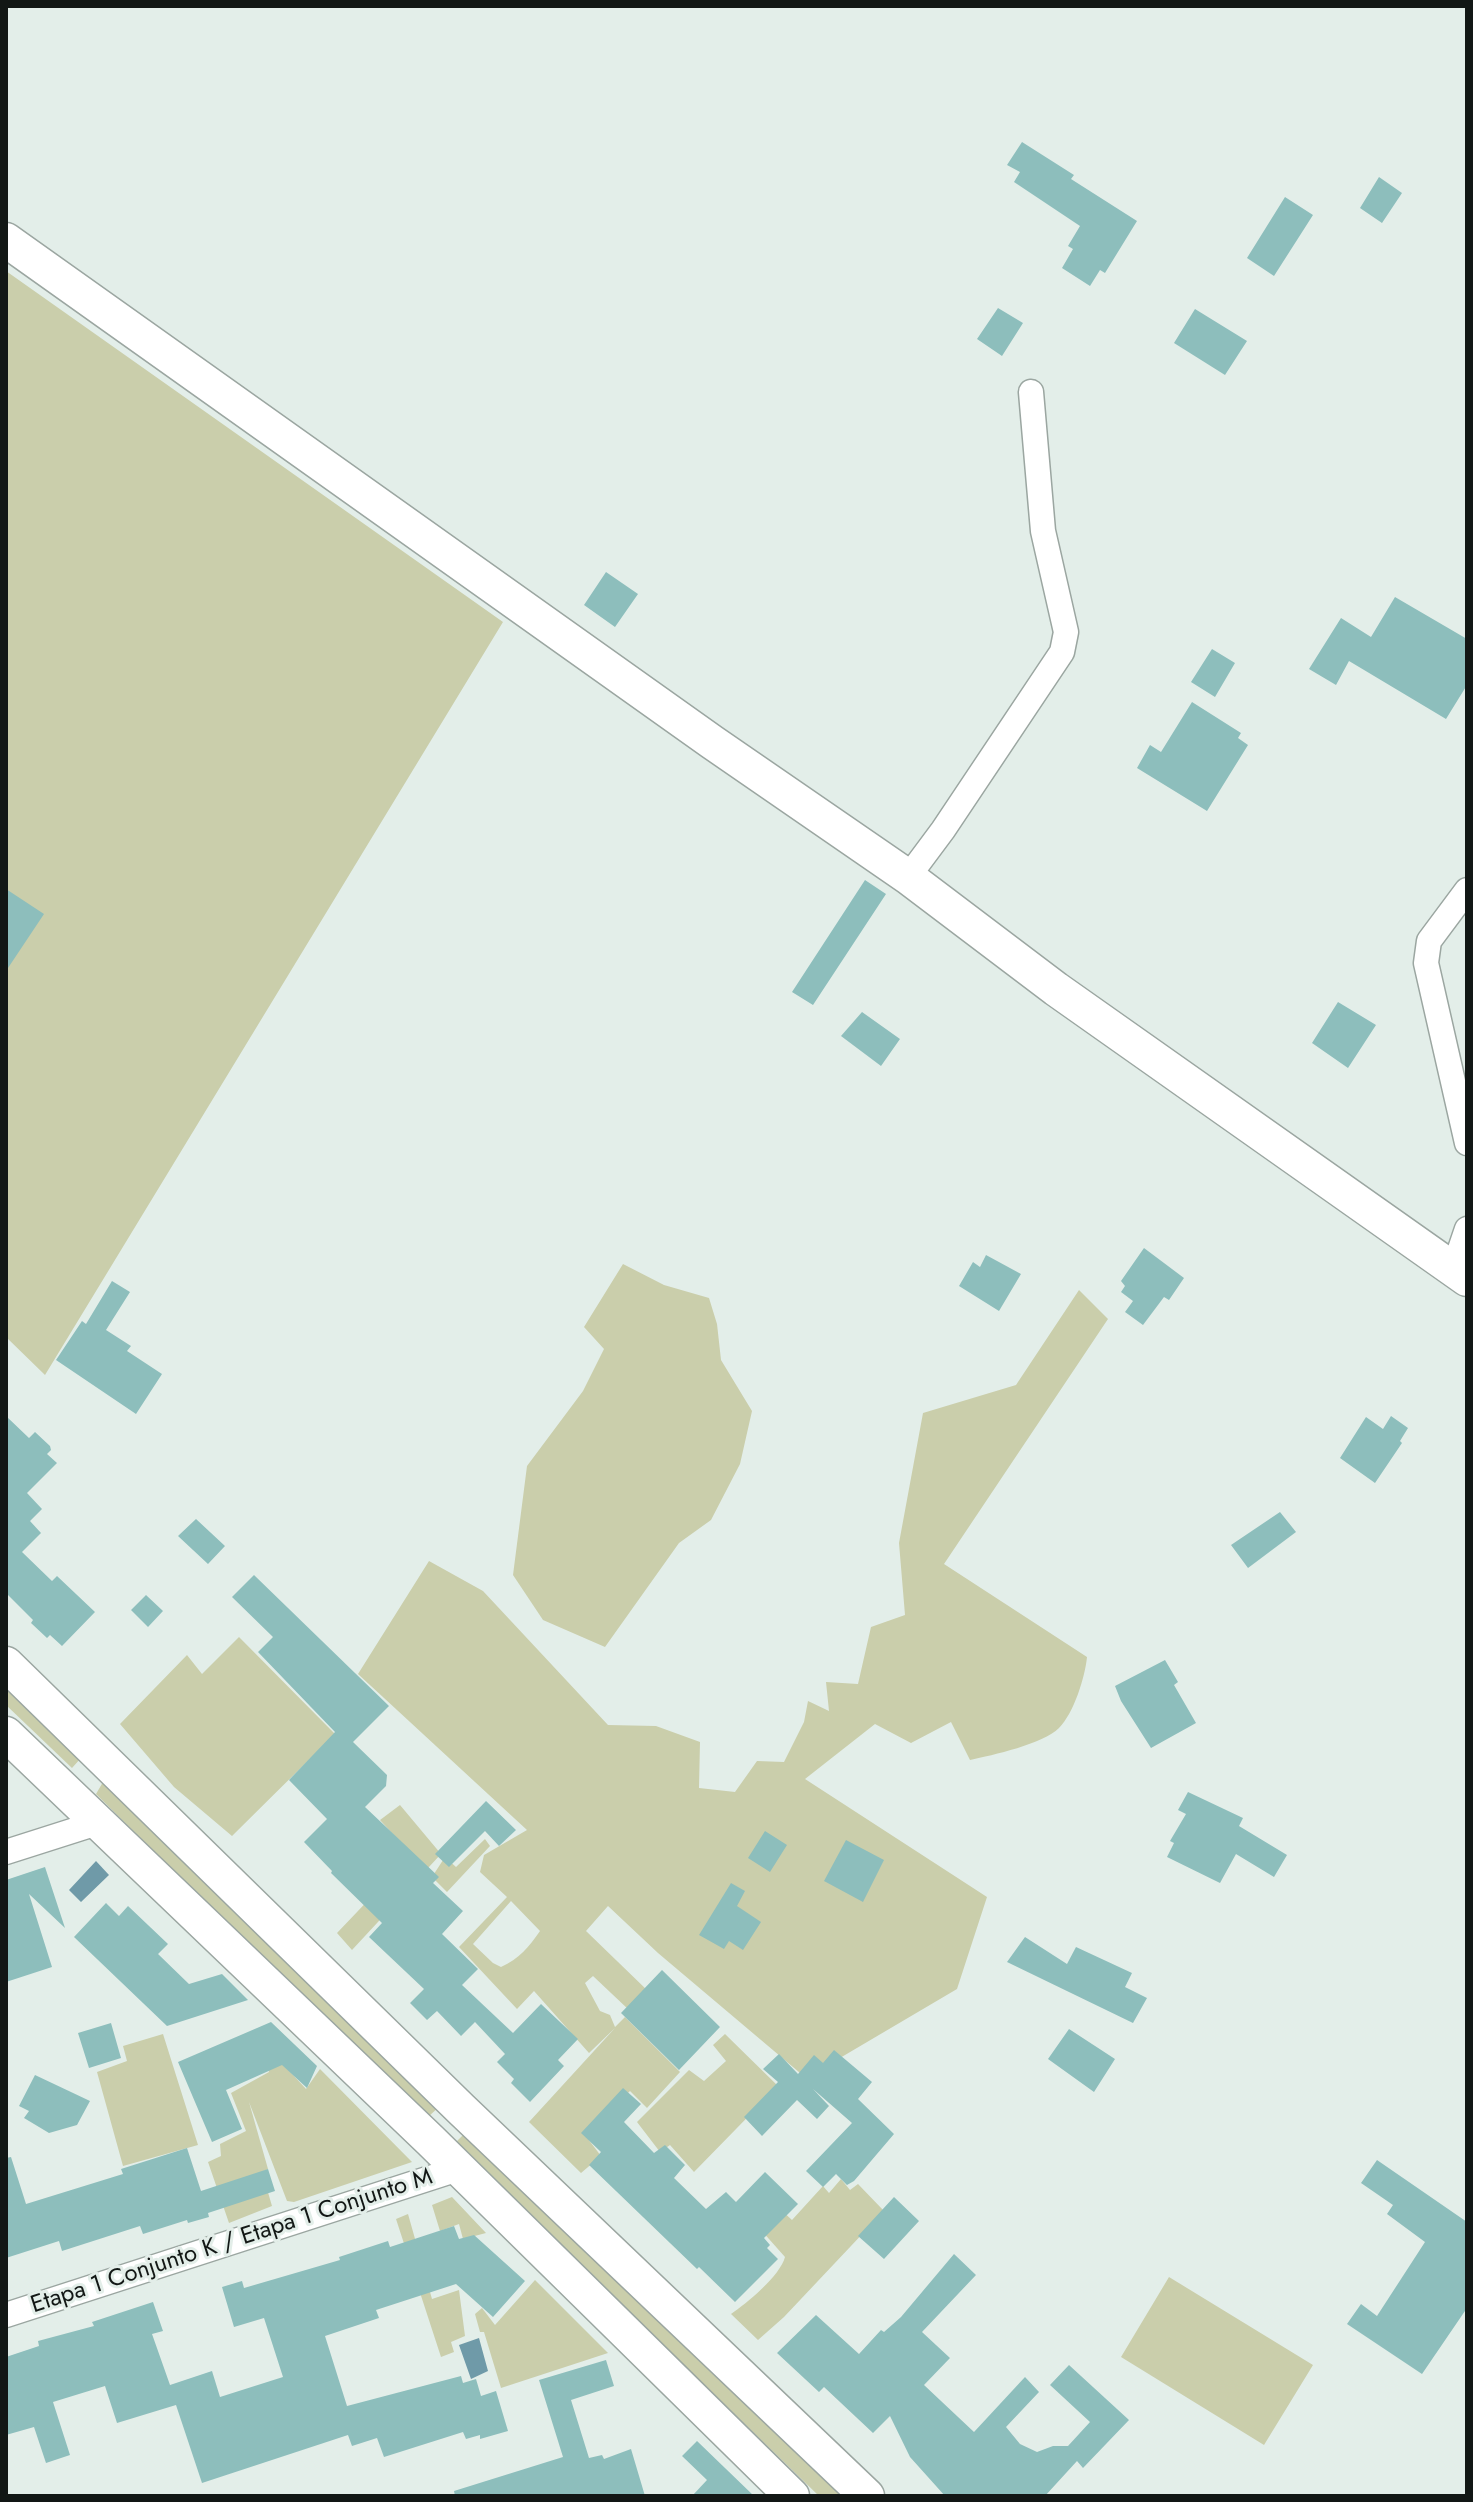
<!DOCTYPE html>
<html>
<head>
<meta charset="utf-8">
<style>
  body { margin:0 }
  #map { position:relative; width:1473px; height:2502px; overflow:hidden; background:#e3eee9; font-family:Jost,sans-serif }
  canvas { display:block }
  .frame { position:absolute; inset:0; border:8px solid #121715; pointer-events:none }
</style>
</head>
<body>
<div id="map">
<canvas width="1473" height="2502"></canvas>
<div class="frame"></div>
</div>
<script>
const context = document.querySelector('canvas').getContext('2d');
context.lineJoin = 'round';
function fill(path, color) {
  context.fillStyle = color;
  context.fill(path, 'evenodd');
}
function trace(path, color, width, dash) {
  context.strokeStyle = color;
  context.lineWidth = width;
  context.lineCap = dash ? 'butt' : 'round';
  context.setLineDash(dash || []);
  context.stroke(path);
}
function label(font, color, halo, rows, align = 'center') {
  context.font = font + ' Jost,sans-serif';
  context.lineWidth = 6;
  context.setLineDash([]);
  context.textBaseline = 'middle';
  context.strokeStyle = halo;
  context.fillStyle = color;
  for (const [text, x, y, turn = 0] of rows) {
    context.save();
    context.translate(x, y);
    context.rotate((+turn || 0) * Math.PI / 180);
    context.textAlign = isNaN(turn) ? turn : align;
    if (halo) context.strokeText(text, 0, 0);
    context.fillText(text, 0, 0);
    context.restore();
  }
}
fill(new Path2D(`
  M6 271 503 622 45 1375 6 1337Z
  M623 1264 664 1285 709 1298 717 1324 721 1360 752 1411 740 1464 711 1520 679 1543 605 1647 543 1620 513 1575 527 1466 583 1391 604 1349 584 1327Z
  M1079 1290 1108 1319 944 1564 1087 1657C1085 1677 1074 1713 1059 1728 1043 1744 993 1755 970 1760L951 1722 911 1743 875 1724 805 1779 987 1897 957 1989 806 2078 658 1953 608 1906 586 1931 648 1991 629 2010 593 1976 585 1983 600 2011 610 2015 615 2027 625 2017 680 2072 647 2108 630 2091 585 2135 601 2156 581 2173 529 2122 615 2028 589 2053 534 1991 517 2009 459 1947 507 1897 480 1872 484 1855 527 1830 358 1674 429 1561 483 1591 608 1725 656 1726 700 1742 699 1788 735 1792 757 1761 784 1762 804 1722 808 1701 829 1711 826 1682 858 1684 871 1627 905 1615 899 1543 923 1413 1016 1385ZM511 1901 540 1931C529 1947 519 1959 501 1967L493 1963 473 1944Z
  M239 1637 335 1734 232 1836 174 1787 120 1724 187 1655 202 1674Z
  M6 1684 81 1758 72 1768 6 1705Z
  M103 1782 441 2105 428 2117 353 2048 96 1794Z
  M400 1805 441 1854 352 1950 337 1933 397 1870 415 1858 380 1820Z
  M485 1839 490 1846 447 1892 432 1877 445 1857 456 1867Z
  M163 2034 198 2145 123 2166 97 2072 127 2061 123 2046Z
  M725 2034 778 2086 694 2172 670 2145 660 2152 637 2122 689 2070 704 2081 726 2061 713 2045Z
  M261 2040 306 2089 320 2069 412 2162 294 2202 287 2201 249 2102 268 2169 262 2172 272 2206 229 2223 208 2162 221 2156 220 2144 246 2131 231 2093 269 2072Z
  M469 2129 848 2496H819L455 2143Z
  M841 2179 850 2190 858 2184 884 2211 784 2317 758 2340 731 2314C747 2303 780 2276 785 2257L761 2230 779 2208 792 2220 823 2186 829 2193Z
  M452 2197 486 2233 463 2239 459 2224 440 2231 432 2205Z
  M408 2214 432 2299 459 2290 465 2336 451 2342 454 2352 441 2357 396 2219Z
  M1169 2277 1313 2365 1264 2445 1121 2357Z
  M535 2280 608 2353 501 2388 484 2332H480L475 2314 482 2308 495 2325Z`), '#caceab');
fill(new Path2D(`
  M96 1861 109 1875 81 1902 69 1890Z
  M479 2338 488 2371 471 2379 459 2345Z`), '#6f9aa8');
fill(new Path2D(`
  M1022 142 1074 175 1071 179 1137 221 1105 273 1100 270 1090 286 1062 268 1073 249 1068 246 1080 226 1014 182 1020 172 1007 165Z
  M1379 177 1402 193 1382 223 1360 208Z
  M1285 197 1313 215 1274 276 1247 258Z
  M998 308 1023 323 1002 356 977 339Z
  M1195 309 1247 341 1225 375 1174 343Z
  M606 572 638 594 615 627 584 605Z
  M1395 597 1467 639V685L1446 719 1349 661 1336 685 1309 669 1341 618 1371 637Z
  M1212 649 1235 663 1215 697 1191 682Z
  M1192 702 1241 733 1238 738 1248 745 1207 811 1137 768 1150 745 1161 752Z
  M865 880 886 894 813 1005 792 992Z
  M6 889 44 914 6 971Z
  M1338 1002 1376 1025 1348 1068 1312 1043Z
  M862 1012 900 1039 881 1066 841 1036Z
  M1144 1248 1184 1278 1169 1300 1164 1297 1143 1325 1125 1312 1133 1301 1121 1292 1125 1286 1121 1281Z
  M986 1255 1021 1274 999 1311 959 1286 973 1262 980 1267Z
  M112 1281 130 1292 106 1330 131 1346 127 1351 162 1374 136 1414 56 1360 82 1321 86 1324Z
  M6 1416 29 1438 35 1432 50 1446 51 1450 47 1454 57 1463 27 1493 42 1509 30 1521 41 1533 22 1552 52 1581 57 1576 95 1612 62 1646 50 1635 47 1638 31 1623 33 1620 6 1593Z
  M1391 1416 1408 1428 1400 1441 1402 1443 1375 1483 1340 1458 1366 1417 1383 1429Z
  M1280 1512 1296 1532 1248 1568 1231 1545Z
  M196 1519 225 1546 208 1564 178 1536Z
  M254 1575 389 1706 353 1742 387 1775 386 1786 365 1807 439 1877 433 1883 463 1911 442 1934 478 1969 462 1985 513 2033 541 2004 578 2039 558 2060 564 2066 530 2102 511 2083 514 2079 497 2062 505 2054 475 2022 461 2036 437 2011 427 2020 410 2003 424 1989 369 1937 382 1923 331 1873 332 1871 304 1842 327 1819 289 1780 335 1732 258 1652 273 1637 232 1597Z
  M146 1595 163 1611 148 1627 131 1610Z
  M1165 1660 1178 1682 1174 1685 1196 1723 1151 1748 1121 1701 1115 1686Z
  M1188 1792 1243 1818 1239 1826 1287 1855 1274 1877 1236 1854 1220 1883 1167 1857 1174 1843 1170 1841 1186 1814 1178 1810Z
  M486 1801 516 1830 499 1846 485 1831 449 1867 435 1854Z
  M765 1831 787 1845 770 1872 748 1858Z
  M846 1840 884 1860 863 1902 824 1881Z
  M45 1867 65 1928 29 1894 52 1967 6 1982V1880Z
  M731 1883 745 1891 737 1906 761 1922 743 1950 729 1941 724 1949 699 1935Z
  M106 1903 119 1916 128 1906 168 1944 158 1954 189 1984 222 1974 248 2000 167 2026 74 1937Z
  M1025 1937 1067 1964 1076 1947 1132 1973 1125 1987 1147 1998 1133 2023 1007 1962Z
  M662 1970 720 2027 679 2070 621 2013Z
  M271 2022 317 2066 307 2088 282 2065 226 2090 242 2129 212 2142 178 2062Z
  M111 2023 121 2058 89 2068 78 2033Z
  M1069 2029 1115 2059 1094 2092 1048 2059Z
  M834 2050 872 2082 858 2099 894 2134 854 2181 847 2185 836 2174 823 2187 806 2171 852 2123 813 2089 829 2106 817 2119 797 2100 762 2136 744 2117 778 2082 763 2069 779 2054 798 2074 814 2055 823 2063Z
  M35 2075 90 2101 77 2125 49 2133 24 2118 29 2111 19 2106Z
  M623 2088 641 2104 624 2122 654 2153 665 2145 685 2165 674 2178 706 2209 726 2192 736 2202 765 2172 798 2204 764 2238 770 2245 767 2248 778 2259 735 2302 699 2267 697 2269 589 2165 601 2152 581 2133Z
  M187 2148 201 2191 268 2169 275 2191 208 2213 209 2217 188 2223 187 2220 143 2234 140 2226 62 2251 59 2241 6 2258V2158L11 2157 26 2204 123 2174 121 2169Z
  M1377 2160 1467 2222V2308L1422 2374 1347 2324 1361 2304 1377 2316 1425 2242 1387 2214 1393 2205 1361 2183Z
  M894 2197 919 2221 884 2259 858 2236Z
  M454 2226 459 2239 474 2235 525 2281 493 2317 456 2284 376 2310 379 2318 325 2336 347 2406 461 2376 463 2383 476 2379 481 2396 496 2391 508 2431 480 2439V2435L466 2439 463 2432 384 2457 377 2438 352 2446 348 2435 202 2483 176 2405 117 2423 105 2386 53 2402 70 2455 46 2463 34 2427 6 2435V2357L39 2346 38 2341 94 2326 92 2322 153 2302 163 2331 152 2334 170 2385 212 2371 220 2397 283 2377 264 2318 234 2327 222 2287 242 2281 244 2288 340 2260 339 2257 388 2241 390 2247Z
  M954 2254 976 2275 922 2332 950 2358 924 2385 974 2432 1025 2377 1039 2392 1006 2427 1020 2444 1037 2452 1053 2446H1068L1090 2422 1050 2385 1069 2365 1129 2420 1083 2468 1077 2461 1045 2496H945L910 2457 890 2416 873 2433 824 2387 819 2392 777 2353 816 2315 859 2354 881 2330 884 2332 901 2317Z
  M606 2360 614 2386 571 2400 589 2458 602 2455 604 2459 631 2449 645 2496H455L454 2491 563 2457 539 2380Z
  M697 2441 754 2496H692L707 2480 682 2456Z`), '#8dbebc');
const street = new Path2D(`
  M908 877 943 830 1062 652 1066 632 1043 531 1031 392
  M1467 890 1429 941 1426 963 1467 1143
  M1453 1270 1467 1229
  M6 1852 97 1823
  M6 2315 458 2169`);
const secondary = new Path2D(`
  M6 240 712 742 908 877 1056 989 1467 1279
  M6 1664 461 2109 867 2496
  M6 1734 430 2140 792 2496`);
trace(street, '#9ba6a1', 27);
trace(secondary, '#9ba6a1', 37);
trace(street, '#fff', 24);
trace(secondary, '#fff', 34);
label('24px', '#121715', '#e3eee9', [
  ["Etapa 1 Conjunto K / Etapa 1 Conjunto M",232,2242,-18]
]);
</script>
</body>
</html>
